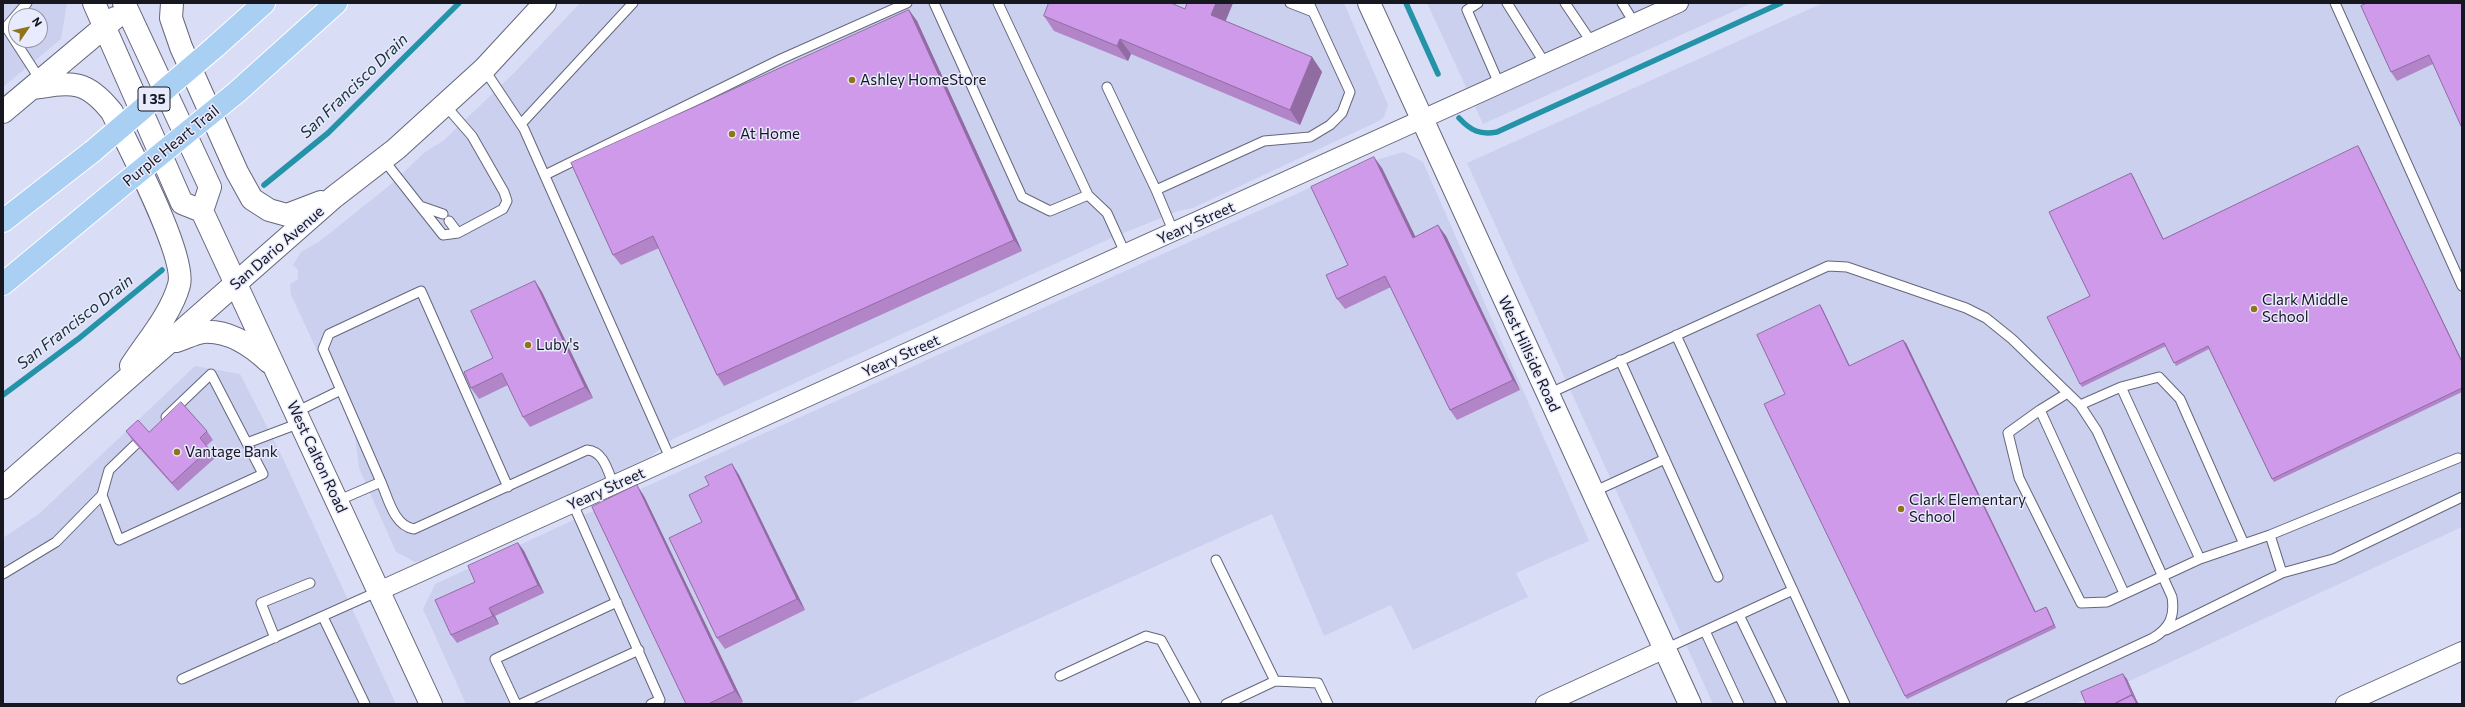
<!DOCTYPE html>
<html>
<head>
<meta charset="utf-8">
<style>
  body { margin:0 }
  #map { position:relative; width:2465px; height:707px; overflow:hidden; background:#daddf6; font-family:Commissioner,sans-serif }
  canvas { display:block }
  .frame { position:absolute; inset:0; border:4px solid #16171f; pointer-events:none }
  .north { position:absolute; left:8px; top:8px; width:40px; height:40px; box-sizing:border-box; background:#e8eafe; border:1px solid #9496a5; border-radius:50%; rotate:56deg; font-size:11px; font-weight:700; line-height:16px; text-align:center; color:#16171f }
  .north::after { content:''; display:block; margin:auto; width:14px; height:18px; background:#917419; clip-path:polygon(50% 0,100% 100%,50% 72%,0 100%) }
</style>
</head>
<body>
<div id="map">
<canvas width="2465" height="707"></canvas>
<div class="frame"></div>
<div class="north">N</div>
</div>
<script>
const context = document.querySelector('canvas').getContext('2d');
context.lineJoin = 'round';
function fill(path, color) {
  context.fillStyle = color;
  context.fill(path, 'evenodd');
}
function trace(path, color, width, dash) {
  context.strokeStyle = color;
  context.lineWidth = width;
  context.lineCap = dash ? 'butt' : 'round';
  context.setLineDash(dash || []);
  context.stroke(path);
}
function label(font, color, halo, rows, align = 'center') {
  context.font = font + ' Commissioner,sans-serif';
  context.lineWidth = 3;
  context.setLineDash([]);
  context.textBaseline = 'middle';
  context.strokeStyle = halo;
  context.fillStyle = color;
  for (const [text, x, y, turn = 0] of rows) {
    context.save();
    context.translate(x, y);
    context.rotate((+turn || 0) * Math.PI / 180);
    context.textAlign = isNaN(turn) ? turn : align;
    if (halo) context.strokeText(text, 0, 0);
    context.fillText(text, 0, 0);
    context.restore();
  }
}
fill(new Path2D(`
  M3 3H67L61 39 3 87ZM16 16H40V40H16Z
  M580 3H1344L1388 105 1384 117 1379 121 1193 208 1178 211 1109 239 673 439 650 457 419 563V561L415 562 396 552 359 468 355 435 348 417 291 295 290 284 298 279V270L293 265 301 252 320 241 390 185 425 152 443 141 514 73Z
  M1427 3H1752L1483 124Z
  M1823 3H2462V527L2134 679 2075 704H1713L1467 163Z
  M1404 152 1423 162 1589 541 1516 573 1528 597 1413 650 1391 605 1324 636 1272 514 849 704H466L423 609 435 584 647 486 1365 163Z
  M195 366 240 374 279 450 396 704H3V538L40 513Z`), '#ccd0ef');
trace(new Path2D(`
  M1406 3 1438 74
  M1459 118C1471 131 1480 135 1497 132L1781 3
  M264 185 328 133 459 3
  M3 395 78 339 162 270`), '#2593a7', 5.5);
const lane = new Path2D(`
  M27 3 6 27 41 81
  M934 3 1022 197 1050 211 1088 195
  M998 3 1088 195 1107 213 1126 255
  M1290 3 1313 12
  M1478 3 1467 10 1500 86
  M1507 3 1546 65
  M1565 3 1592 43
  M1622 3 1635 24
  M2335 3 2462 286
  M484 69 524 129 671 460
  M1107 87 1156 190
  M445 105 472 136 504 192 507 201 503 209 458 233 449 221
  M521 124 633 3
  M383 159 420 206 443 214
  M545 175 781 59 907 3
  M420 206 443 235 458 233
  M1174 233 1156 190 1264 141 1310 137 1330 125 1342 113 1350 92 1309 3
  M1676 335 1845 704
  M1620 360 1718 577
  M2121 387 2200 559
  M1548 394 1828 266 1847 267 1966 308 1986 318 2012 339 2080 405 2097 431 2172 597C2175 616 2170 628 2153 638L2011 704
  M2066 394 2040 410 2008 433 2019 478 2081 603 2107 602 2200 559 2270 535
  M2080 405 2121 387 2159 377 2180 399 2244 544
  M2040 410 2124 593
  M296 412 341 390
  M247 443 300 423
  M2458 458 2270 535 2282 573 2333 559 2462 497
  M381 482 323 349 329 334 421 291 508 487
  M1593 492 1665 459
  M102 495 109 470 136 444
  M337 501 381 482C388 498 394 526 414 529L587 450C604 451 608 472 614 486
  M573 504 660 700 651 704
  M1216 560 1275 681
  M3 574 56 542 102 495 119 540 263 474 211 374 166 417
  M1739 615 1793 590
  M323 617 365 704
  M2166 630 2282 573
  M1705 631 1739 704
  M275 638 261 603 310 583
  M1665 649 1739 615 1782 704
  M1060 676 1146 636 1161 640 1196 704
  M182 679 379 591
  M516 704 495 659 617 602
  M521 704 639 650
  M1226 704 1275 681 1318 683 1328 704`);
const street = new Path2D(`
  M379 591 1679 3
  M1545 704 1665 649
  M2345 704 2462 651`);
const secondary = new Path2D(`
  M94 3 182 203 202 211
  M124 3 210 187 202 211 431 704
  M172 3 171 18 181 47 237 172 252 199 269 210 287 215 321 202
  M1369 3 1690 704
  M33 88C72 82 86 79 112 112 127 144 187 256 179 285 171 314 147 341 131 366
  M3 112 115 18
  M176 341C184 339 194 333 203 332 228 330 252 346 269 362
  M3 488 334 197 396 149 484 69 545 3`);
const highway = new Path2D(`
  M215 47 264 3
  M237 92 336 3
  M3 221 93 151
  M3 284 114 192`);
trace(lane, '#64667c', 11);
trace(street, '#64667c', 20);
trace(secondary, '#64667c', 24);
trace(highway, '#fff', 24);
trace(lane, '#fff', 9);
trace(street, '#fff', 18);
trace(secondary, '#fff', 22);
trace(highway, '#a9cff3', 22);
const highwayBridge = new Path2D(`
  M93 151 215 47
  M114 192 237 92`);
trace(highwayBridge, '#fff', 24, []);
trace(highwayBridge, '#a9cff3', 22);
fill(new Path2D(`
  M1187 3H1233L1225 21 1312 57 1322 72 1300 125 1131 54 1128 61 1054 31 1044 16 1185 9Z
  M2462 3 2433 64 2397 81 2391 72Z
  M909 10 917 21 1022 251 724 386 717 375 659 248 621 265 613 255Z
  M2360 149 2462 361V392L2274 482 2272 479 2209 349 2176 366 2166 346 2082 387 2080 384 2090 296 2133 176 2163 239Z
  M1382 168 1415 237 1446 236 1520 390 1457 420 1450 410 1391 287 1345 309 1337 299Z
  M535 281 542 292 593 398 530 427 523 417 508 385 479 399 471 388 493 358Z
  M1820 305 1822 308 1850 366 1906 343 2036 612 2046 607 2048 610 2056 628 1907 699 1905 696Z
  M126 431 149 432 207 431 213 440 206 446 215 458 178 491 132 440Z
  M732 464 739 475 805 610 725 649 717 638 702 522 709 485Z
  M644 496 743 702 739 704H686Z
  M518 543 524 551 544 593 495 616 499 624 457 643 451 635 475 582Z`), '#b284c8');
fill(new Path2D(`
  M1216 3H1233L1222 30 1211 15Z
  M909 10 917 21 1022 251 1014 240Z
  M1120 39 1131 54 1128 61 1117 46Z
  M1312 57 1322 72 1300 125 1290 110Z
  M2358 146 2360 149 2462 361V362Z
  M1374 157 1382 168 1421 248 1413 238Z
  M2131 173 2133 176 2165 242 2163 239Z
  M1438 225 1446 236 1520 390 1513 380Z
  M535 281 542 292 593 398 585 387Z
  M1820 305 1822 308 1851 369 1849 366Z
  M1903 340 1906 343 2037 615 2035 612Z
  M732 464 739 475 805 610 797 599Z
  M637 485 644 496 743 702 735 691Z
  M518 543 524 551 544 593 538 585Z
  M2046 607 2048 610 2056 628 2054 625Z
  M489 608 495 616 499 624 493 616Z
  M2123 674 2127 679 2137 701 2139 704H2137Z`), '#916ca3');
const building = new Path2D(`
  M1049 3H1171L1185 9 1187 3H1216L1211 15 1312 57 1290 110 1120 39 1117 46 1044 16Z
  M2367 3H2462V128L2429 55 2391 72 2361 6Z
  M909 10 1014 240 717 375 653 236 613 255 571 163Z
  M2358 146 2462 362V388L2272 479 2208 346 2174 363 2164 343 2080 384 2047 317 2090 296 2049 212 2131 173 2163 239Z
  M1374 157 1413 238 1438 225 1513 380 1450 410 1385 276 1337 299 1326 275 1348 265 1311 187Z
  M535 281 585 387 523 417 502 373 471 388 464 372 493 358 471 311Z
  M1820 305 1849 366 1903 340 2035 612 2046 607 2054 625 1905 696 1764 404 1785 394 1757 335Z
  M181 402 207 431 200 438 209 449 172 483 126 431 138 420 149 432Z
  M732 464 797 599 717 638 669 538 702 522 689 495 709 485 705 477Z
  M637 485 735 691 708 704H686L592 507Z
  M518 543 538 585 489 608 493 616 451 635 435 600 475 582 468 566Z
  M2123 674 2133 697 2132 695 2114 704H2086L2081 692Z
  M2132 695 2137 704H2114Z`);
fill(building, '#cf9ae9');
trace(building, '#916ca3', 1);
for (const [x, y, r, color] of [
  [852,80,4,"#917419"],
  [732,134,4,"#917419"],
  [2254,309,4,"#917419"],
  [528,345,4,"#917419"],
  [177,452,4,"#917419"],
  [1901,509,4,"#917419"]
]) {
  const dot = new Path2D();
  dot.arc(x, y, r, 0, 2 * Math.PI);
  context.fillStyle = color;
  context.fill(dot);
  trace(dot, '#e8eafe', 1.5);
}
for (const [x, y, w] of [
  [154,99,32]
]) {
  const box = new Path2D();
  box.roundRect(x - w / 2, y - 12, w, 24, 3);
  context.fillStyle = '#e8eafe';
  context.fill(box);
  trace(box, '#16171f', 1);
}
label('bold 14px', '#16171f', null, [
  ["I 35",154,99]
]);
label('15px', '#16171f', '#e8eafe', [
  ["Ashley HomeStore",860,80],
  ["At Home",740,134],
  ["Clark Middle",2262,300],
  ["School",2262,317],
  ["Luby's",536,345],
  ["Vantage Bank",185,452],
  ["Clark Elementary",1909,500],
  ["School",1909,517]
], 'left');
label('15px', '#16171f', '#e8eafe', [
  ["Purple Heart Trail",171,146,-39],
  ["Yeary Street",1196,223,-24],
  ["San Dario Avenue",277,248,-41],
  ["West Hillside Road",1529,354,65],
  ["Yeary Street",901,356,-24],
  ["West Calton Road",317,457,65],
  ["Yeary Street",606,489,-24]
]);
label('italic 16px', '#172f34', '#e8eafe', [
  ["San Francisco Drain",354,86,-44],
  ["San Francisco Drain",75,322,-38]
]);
</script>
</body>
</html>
